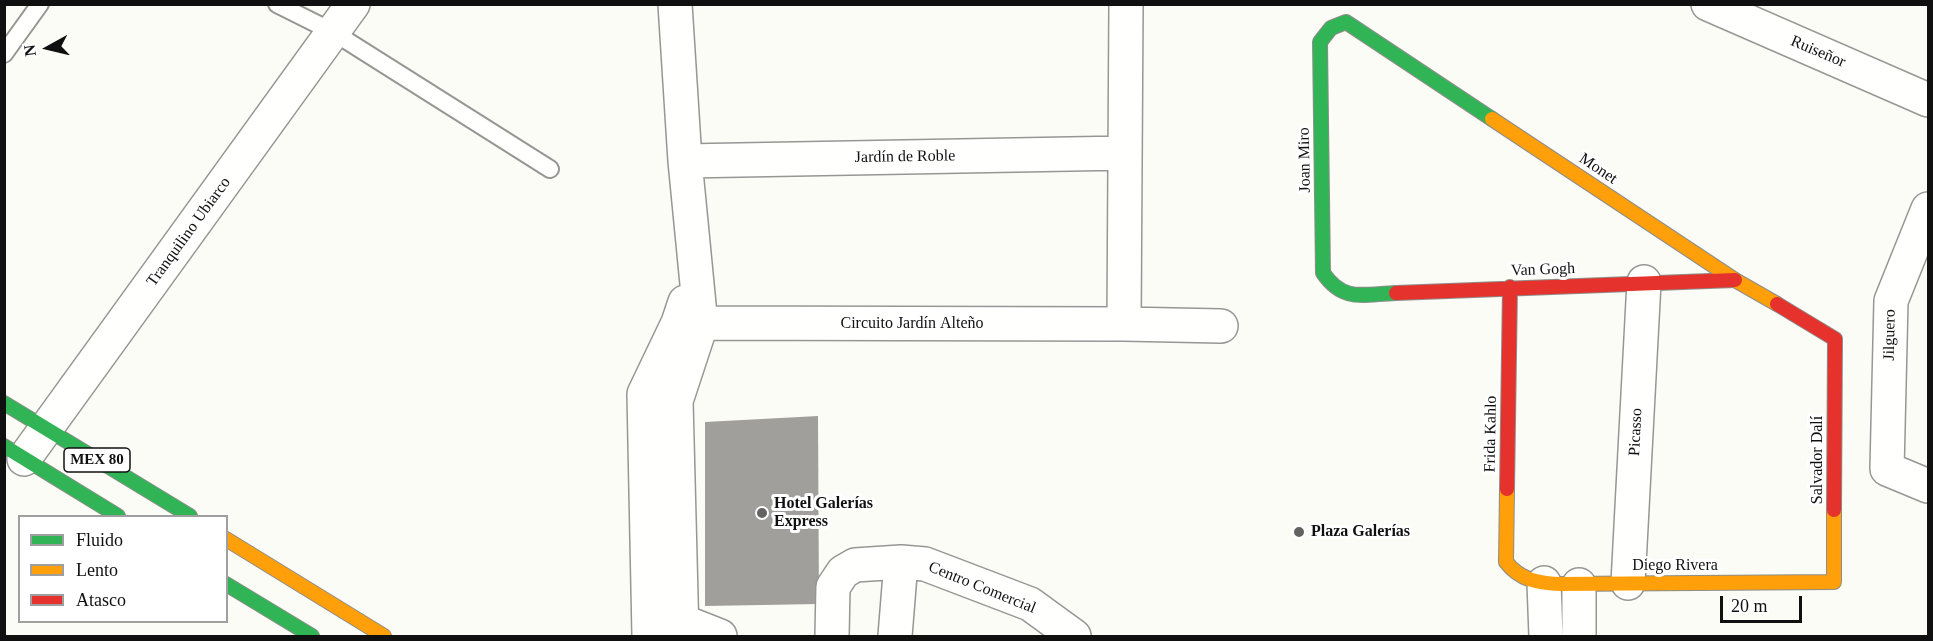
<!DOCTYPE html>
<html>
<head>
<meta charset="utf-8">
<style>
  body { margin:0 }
  #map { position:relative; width:1933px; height:641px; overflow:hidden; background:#fcfcf7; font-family:"Times New Roman",serif }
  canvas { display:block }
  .frame { position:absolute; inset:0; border:6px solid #101010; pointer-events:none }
  .legend { position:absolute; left:18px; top:515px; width:210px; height:108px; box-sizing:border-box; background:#fff; border:2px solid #9f9f9f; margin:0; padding:8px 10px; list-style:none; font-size:18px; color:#101010 }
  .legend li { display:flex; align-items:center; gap:12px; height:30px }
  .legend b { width:30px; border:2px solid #9f9f9f }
  .north { position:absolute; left:18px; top:18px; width:60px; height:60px; -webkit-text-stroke:4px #fff; paint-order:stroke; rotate:262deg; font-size:16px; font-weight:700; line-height:24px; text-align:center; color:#101010 }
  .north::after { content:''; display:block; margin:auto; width:21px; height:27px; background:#101010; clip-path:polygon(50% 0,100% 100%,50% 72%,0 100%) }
  .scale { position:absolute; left:1720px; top:596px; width:82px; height:27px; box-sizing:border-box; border:3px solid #101010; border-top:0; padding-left:8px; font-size:18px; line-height:21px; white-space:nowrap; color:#101010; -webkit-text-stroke:4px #fff; paint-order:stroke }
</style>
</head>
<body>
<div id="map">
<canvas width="1933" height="641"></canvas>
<div class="frame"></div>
<ul class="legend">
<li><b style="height:8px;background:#30b455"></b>Fluido</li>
<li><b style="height:8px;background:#ff9f0a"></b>Lento</li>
<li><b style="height:8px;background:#e5322d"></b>Atasco</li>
</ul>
<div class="north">N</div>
<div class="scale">20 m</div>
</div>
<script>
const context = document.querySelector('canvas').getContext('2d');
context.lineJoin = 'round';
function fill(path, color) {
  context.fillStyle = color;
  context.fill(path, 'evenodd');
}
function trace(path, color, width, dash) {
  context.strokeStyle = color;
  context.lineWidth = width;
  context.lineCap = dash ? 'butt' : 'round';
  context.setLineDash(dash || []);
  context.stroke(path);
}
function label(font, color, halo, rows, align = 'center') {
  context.font = font + ' "Times New Roman",serif';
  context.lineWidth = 6;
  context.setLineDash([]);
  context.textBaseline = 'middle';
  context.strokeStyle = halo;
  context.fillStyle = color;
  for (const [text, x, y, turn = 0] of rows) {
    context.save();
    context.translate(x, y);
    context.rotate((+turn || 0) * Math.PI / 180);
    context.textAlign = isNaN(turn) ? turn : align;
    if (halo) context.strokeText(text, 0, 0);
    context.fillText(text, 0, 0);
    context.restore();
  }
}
fill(new Path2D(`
  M818 416 819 604 705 606V422Z`), '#a09f9c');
const lane = new Path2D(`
  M277 4 333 32 550 169
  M4 54 40 4`);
const street = new Path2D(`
  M675 4 685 161 701 325 676 401 682 636
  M1708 4 1928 100
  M685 161 1125 153
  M1928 209 1891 301 1887 469 1928 486
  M680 323 1124 324 1221 326
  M1124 324 1126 4
  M24 459 353 4
  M1544 583 1546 636
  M1628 583 1644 282
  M682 621 720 636
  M649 636 644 394 678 323 685 302
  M832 636 833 587 843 572 855 565 901 562 925 564 1030 604 1074 636
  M895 636 901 562
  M1579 636V585`);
const fast = new Path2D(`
  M1396 293C1363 294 1344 303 1323 273L1320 42 1331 28 1346 22 1492 119
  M4 403 190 516
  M4 446 118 516
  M226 584 312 636`);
const slow = new Path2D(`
  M1492 119 1735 280 1777 304
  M1507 489 1506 562C1520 580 1538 583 1559 584L1834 582V510
  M226 539 384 636`);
const jam = new Path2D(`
  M1396 293 1735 280
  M1777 304 1835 339 1834 510
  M1507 489 1510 287`);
trace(lane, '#969694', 20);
trace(street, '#969694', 36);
trace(fast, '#8d8d8b', 16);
trace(slow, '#8d8d8b', 16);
trace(jam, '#8d8d8b', 16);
trace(lane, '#fffffe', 16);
trace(street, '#fffffe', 33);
trace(fast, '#30b455', 14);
trace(slow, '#ff9f0a', 14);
trace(jam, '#e5322d', 14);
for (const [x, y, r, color] of [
  [762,513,6,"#636361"],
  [1299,532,6,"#636361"]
]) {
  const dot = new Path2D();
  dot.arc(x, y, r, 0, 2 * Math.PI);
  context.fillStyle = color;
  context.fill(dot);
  trace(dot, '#fff', 2);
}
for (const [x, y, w] of [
  [97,460,66]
]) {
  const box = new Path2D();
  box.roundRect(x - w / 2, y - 12, w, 24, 4.5);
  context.fillStyle = '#fff';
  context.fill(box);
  trace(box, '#101010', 1.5);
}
label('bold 15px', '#101010', null, [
  ["MEX 80",97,460]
]);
label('16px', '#101010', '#fff', [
  ["Ruiseñor",1818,52,23],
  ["Jardín de Roble",905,157,-1],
  ["Joan Miro",1305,160,-91],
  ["Monet",1598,169,34],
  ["Tranquilino Ubiarco",189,232,-54],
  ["Van Gogh",1543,270,-2],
  ["Circuito Jardín Alteño",912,324],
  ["Jilguero",1890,335,-89],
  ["Picasso",1636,432,-87],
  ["Frida Kahlo",1491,434,-89],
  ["Salvador Dalí",1818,460,-90],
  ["Diego Rivera",1675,566],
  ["Centro Comercial",982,588,22]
]);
label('bold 16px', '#101010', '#fff', [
  ["Hotel Galerías",774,504],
  ["Express",774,522],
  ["Plaza Galerías",1311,532]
], 'left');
</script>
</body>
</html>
